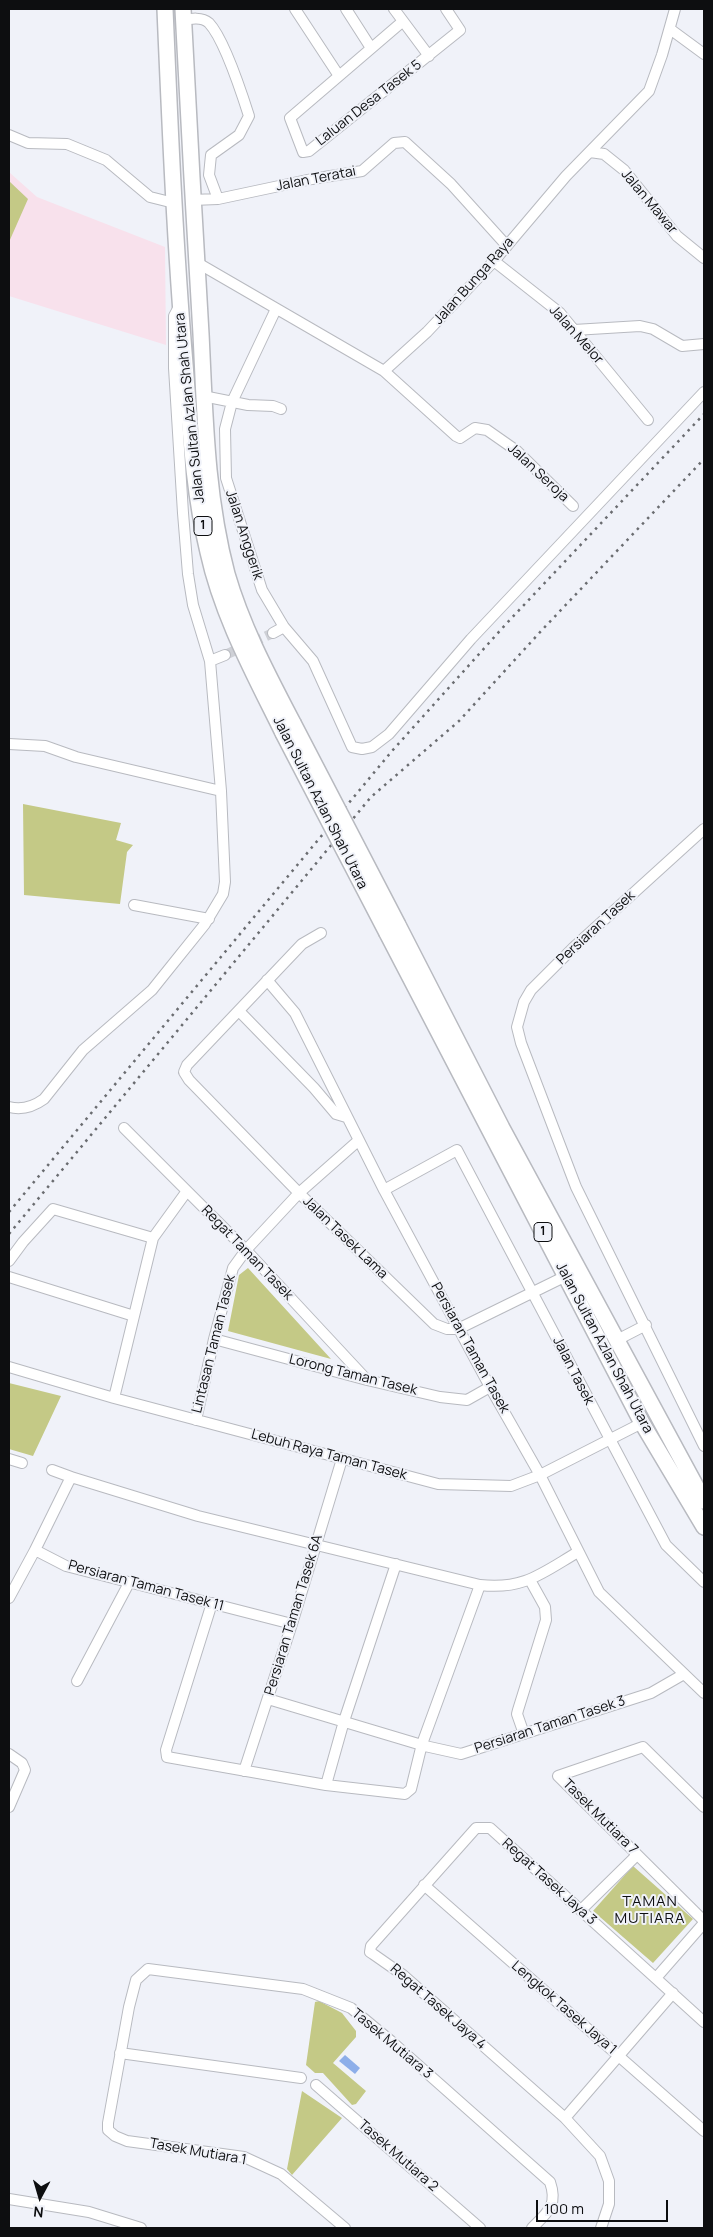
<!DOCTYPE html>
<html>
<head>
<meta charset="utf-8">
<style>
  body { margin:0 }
  #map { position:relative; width:713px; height:2237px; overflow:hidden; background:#f0f2f9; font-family:Manrope,sans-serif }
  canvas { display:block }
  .frame { position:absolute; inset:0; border:10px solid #0d0e10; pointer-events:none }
  .north { position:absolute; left:15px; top:2172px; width:50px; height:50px; -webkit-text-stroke:4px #f0f2f9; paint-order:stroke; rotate:186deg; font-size:14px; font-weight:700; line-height:20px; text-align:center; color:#0d0e10 }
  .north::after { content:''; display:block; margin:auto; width:18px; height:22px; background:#0d0e10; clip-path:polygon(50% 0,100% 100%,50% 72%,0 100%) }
  .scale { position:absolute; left:536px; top:2200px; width:132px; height:22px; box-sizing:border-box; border:2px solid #0d0e10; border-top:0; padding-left:6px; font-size:15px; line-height:18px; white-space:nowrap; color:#0d0e10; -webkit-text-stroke:4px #f0f2f9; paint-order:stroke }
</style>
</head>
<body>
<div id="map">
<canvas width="713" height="2237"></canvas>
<div class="frame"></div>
<div class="north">N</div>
<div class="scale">100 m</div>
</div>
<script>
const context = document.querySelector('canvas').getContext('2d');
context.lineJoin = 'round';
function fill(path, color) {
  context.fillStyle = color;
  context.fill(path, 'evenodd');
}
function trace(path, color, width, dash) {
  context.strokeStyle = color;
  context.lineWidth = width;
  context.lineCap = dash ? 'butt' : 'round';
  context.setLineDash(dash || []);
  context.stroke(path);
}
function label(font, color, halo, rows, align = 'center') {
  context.font = font + ' Manrope,sans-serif';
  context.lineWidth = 4;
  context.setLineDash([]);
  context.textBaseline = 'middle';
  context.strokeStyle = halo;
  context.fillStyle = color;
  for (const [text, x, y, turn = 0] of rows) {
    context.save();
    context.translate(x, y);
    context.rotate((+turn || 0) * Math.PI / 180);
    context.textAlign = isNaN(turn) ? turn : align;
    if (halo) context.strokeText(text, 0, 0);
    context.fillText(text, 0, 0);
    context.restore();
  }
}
fill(new Path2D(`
  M9 172 37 197 165 247 166 345 9 296Z`), '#f8e1ec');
fill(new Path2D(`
  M9 181 28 199 9 242Z
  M23 804 121 823 116 840 133 845 127 852 120 904 24 895Z
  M248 1268 331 1359 228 1331 239 1275Z
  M9 1383 61 1396 33 1456 9 1449Z
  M633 1866 693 1919 653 1963 593 1911Z
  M319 2001 342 2013 356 2031V2037L333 2063 366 2091 356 2104 352 2105 323 2073H315L306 2065 315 2002Z
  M302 2091 342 2118 292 2175 287 2169Z`), '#c4c986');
fill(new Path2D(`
  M345 2055 360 2068 355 2074 339 2061Z`), '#8daee9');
trace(new Path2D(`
  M225 655 273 633`), '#ced0d6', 10, [10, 5]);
const minor = new Path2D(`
  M295 9 339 76
  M346 9 371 48
  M394 9 429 56
  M183 21C191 18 202 17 209 23 224 39 242 94 249 116L239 135 211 155 209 175 218 199
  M402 22 290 118 303 152 309 151 460 30 446 9
  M670 29 704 54
  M9 135 28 143 67 144 106 160 150 197 174 203
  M590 152 604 154 624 170 677 236 704 258
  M192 200 218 199 312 179 362 171 394 143 405 142 451 184 507 246
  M494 261 560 313 648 420
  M196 262 384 371 456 436 460 438 475 428 487 430 517 451 573 506
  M276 309 232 402 225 429 226 478 262 590 284 627 313 661 352 747 362 749 372 747 389 734 471 639 704 392
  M574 330 640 326 653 329 682 346 704 344
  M384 371 427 332 494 261 566 176 649 91 662 55 675 9
  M203 396 248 405 273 406 281 409
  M273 633 284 627
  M210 661 225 655
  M9 744 45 746 76 757 221 791
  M704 829 573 948 531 990 524 1002 517 1027 521 1043 576 1187 704 1446
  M134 905 209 919
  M321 933 302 944 187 1065 184 1072 189 1080 299 1193 434 1324 447 1329H458L566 1276
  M267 980 295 1013 384 1190 490 1387 540 1475 599 1592 704 1693
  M239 1011 314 1088 336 1114 346 1117
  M9 1107C21 1110 33 1107 44 1099L83 1050 152 990 164 975 205 924 223 894 225 882 221 791 210 661 193 605 188 574 183 513 174 368V316L180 305
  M124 1128 246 1250 367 1380
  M384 1190 457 1150 666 1545 704 1582
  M9 1261 23 1242 53 1209 153 1238
  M9 1277 134 1316
  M214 1339 367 1380 440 1397 467 1400 490 1387
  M617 1340 646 1325
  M9 1367 114 1398 438 1484 511 1486 540 1475 642 1423
  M114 1398 153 1238 187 1191
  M196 1420 214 1339 233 1268 246 1250 299 1193 359 1140
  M9 1459 22 1463
  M52 1470 71 1477
  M9 1598 35 1550
  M212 1603 166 1750 167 1757 326 1785 405 1794 411 1789 422 1744 480 1585
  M292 1624 66 1566 35 1550 71 1477 198 1516 480 1585C524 1590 542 1573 578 1552
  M77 1681 129 1583
  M268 1699 425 1746 461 1754 651 1693 684 1674
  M524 1734 517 1714 518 1710 546 1620 545 1607 530 1580
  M9 1754 22 1763 25 1770 9 1807
  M244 1771 292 1624 342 1459
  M326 1785 344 1721 396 1564
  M704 1807 643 1747 558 1776 704 1921
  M424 1885 704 2131
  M581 1910 637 1855
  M656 1978 704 1923
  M120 2053 301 2078
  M316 2085 480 2228
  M565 2118 673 1993
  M9 2199 89 2212 141 2228
  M345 2228 281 2174 244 2157 127 2141 115 2136 108 2130V2123L129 2007 136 1980 148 1969 303 1989 351 2008 391 2041 550 2182C558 2205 548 2212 532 2228
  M601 2228 609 2204V2181L600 2156 565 2118 403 1975 373 1954 370 1952 371 1946 476 1828H490L704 2022`);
const primary = new Path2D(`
  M165 9C170 127 175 246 185 364 190 426 193 490 208 552 222 616 254 674 283 733
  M183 9C188 117 195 226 201 334 205 415 206 495 227 574 242 626 268 675 293 723
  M398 925 502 1128 704 1501
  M387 933 642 1423 704 1527`);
trace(minor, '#b8bac0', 12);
trace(primary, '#b8bac0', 18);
trace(minor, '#fff', 10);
trace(primary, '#fff', 15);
trace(new Path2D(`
  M9 1212 392 751 506 624 704 414
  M9 1234 371 797 459 721 542 630 704 459`), '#6a6c70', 2.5, [2.5, 5]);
const primaryBridge = new Path2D(`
  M293 723 398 925
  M283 733 387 933`);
trace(primaryBridge, '#b8bac0', 18, []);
trace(primaryBridge, '#fff', 15);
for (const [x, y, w] of [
  [203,526,18],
  [543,1232,18]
]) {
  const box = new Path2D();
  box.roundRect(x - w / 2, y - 9.5, w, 19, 4);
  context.fillStyle = '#f0f2f9';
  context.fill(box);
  trace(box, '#0d0e10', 1);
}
label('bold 12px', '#0d0e10', null, [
  ["1",203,526],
  ["1",543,1232]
]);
label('14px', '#0d0e10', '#f0f2f9', [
  ["Laluan Desa Tasek 5",369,103,-38],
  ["Jalan Teratai",316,179,-11],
  ["Jalan Mawar",649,202,50],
  ["Jalan Bunga Raya",474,281,-48],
  ["Jalan Melor",576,335,48],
  ["Jalan Sultan Azlan Shah Utara",190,408,-96],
  ["Jalan Seroja",538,473,43],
  ["Jalan Anggerik",244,535,72],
  ["Jalan Sultan Azlan Shah Utara",320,803,63],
  ["Persiaran Tasek",596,928,-43],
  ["Jalan Tasek Lama",345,1238,44],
  ["Regat Taman Tasek",247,1253,46],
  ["Lintasan Taman Tasek",214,1344,-76],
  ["Persiaran Taman Tasek",470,1348,61],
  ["Jalan Sultan Azlan Shah Utara",604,1348,62],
  ["Jalan Tasek",573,1371,63],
  ["Lorong Taman Tasek",353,1375,14],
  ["Lebuh Raya Taman Tasek",329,1455,15],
  ["Persiaran Taman Tasek 11",146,1586,15],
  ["Persiaran Taman Tasek 6A",294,1615,-73],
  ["Persiaran Taman Tasek 3",550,1725,-18],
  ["Tasek Mutiara 7",600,1817,45],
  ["Regat Tasek Jaya 3",549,1882,42],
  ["Regat Tasek Jaya 4",438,2007,41],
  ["Lengkok Tasek Jaya 1",564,2008,41],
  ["Tasek Mutiara 3",392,2044,40],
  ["Tasek Mutiara 1",198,2152,10],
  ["Tasek Mutiara 2",398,2156,41]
]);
context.letterSpacing = '1px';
label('15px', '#0d0e10', '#f0f2f9', [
  ["TAMAN",650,1902],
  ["MUTIARA",650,1919]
]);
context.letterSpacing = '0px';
</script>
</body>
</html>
